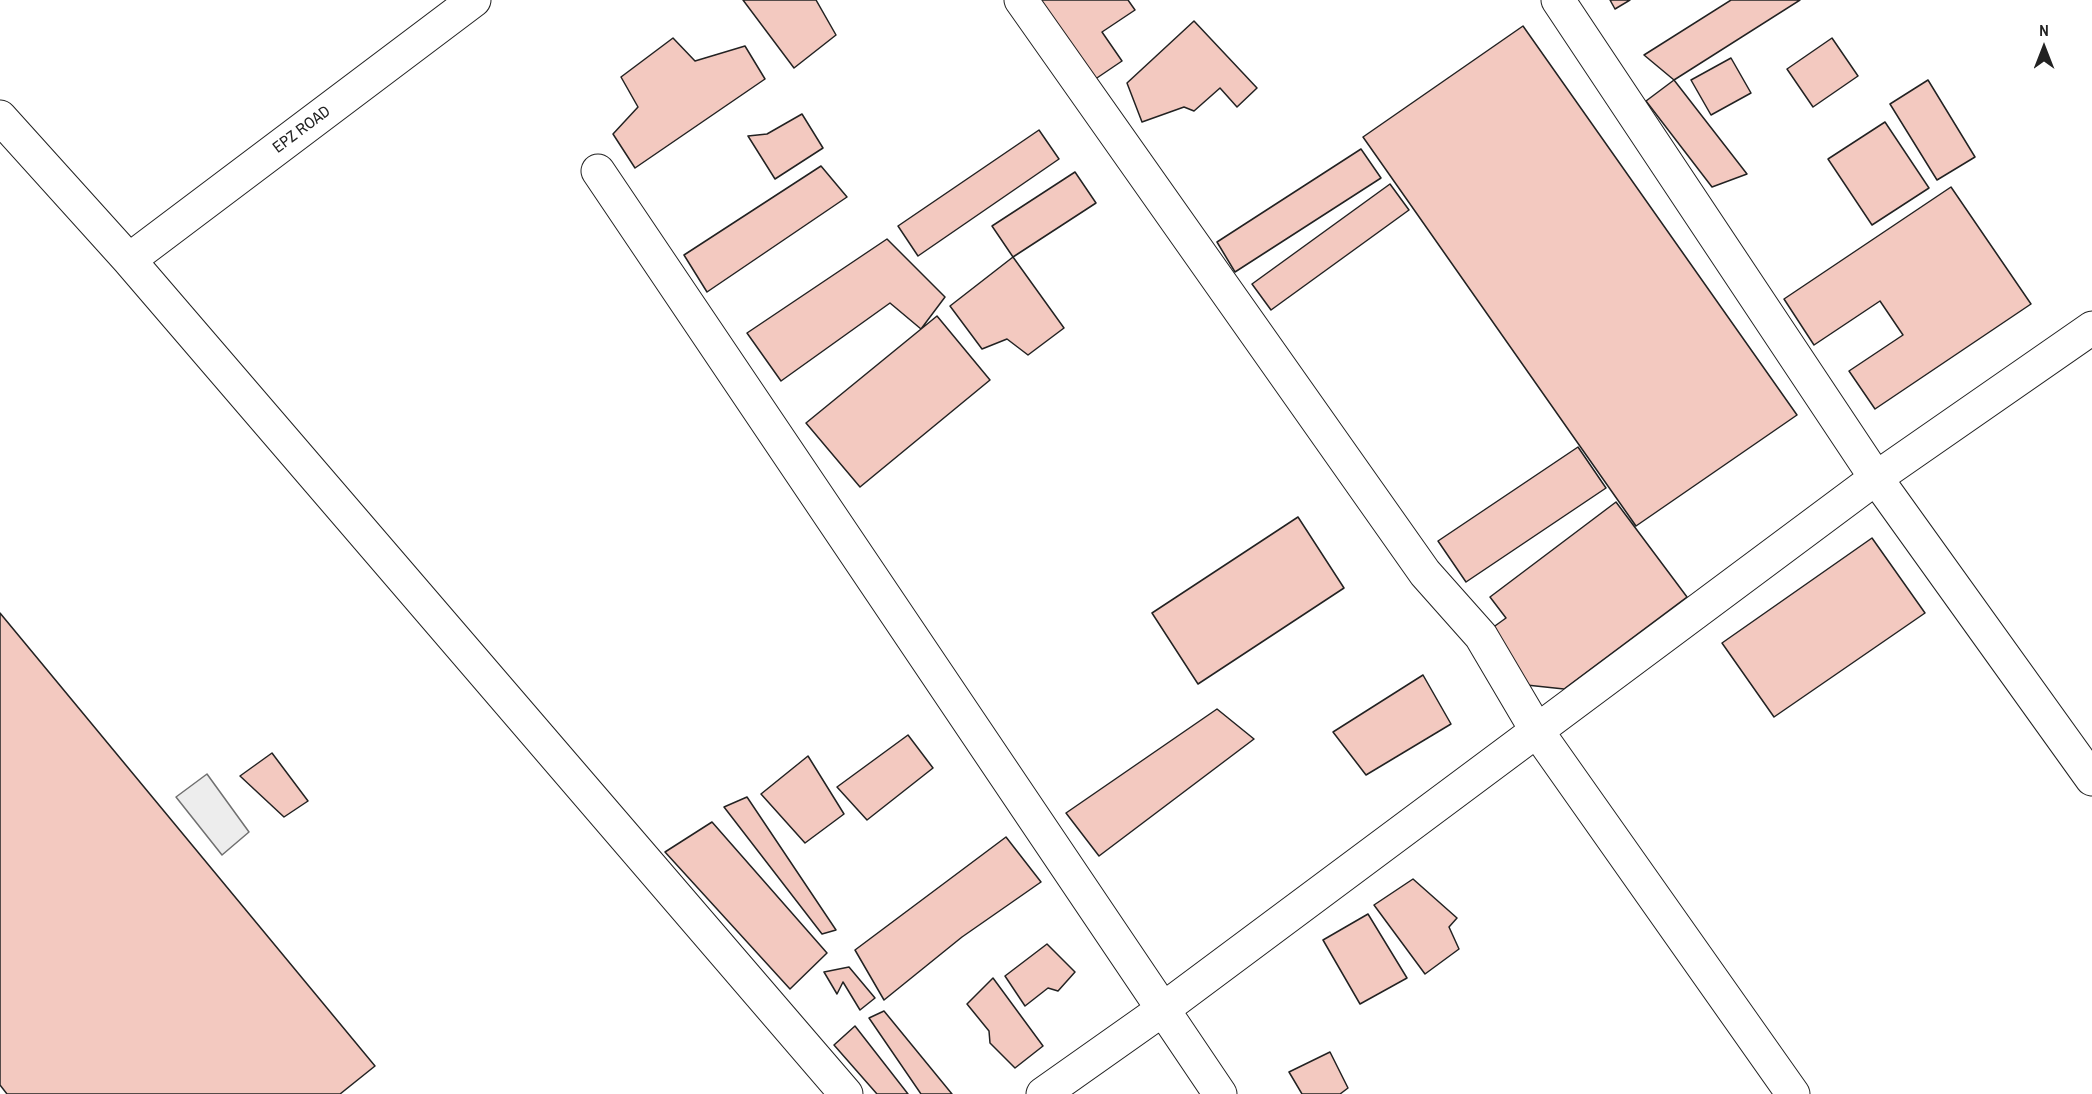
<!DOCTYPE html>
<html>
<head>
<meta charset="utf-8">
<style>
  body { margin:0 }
  #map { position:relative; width:2092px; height:1094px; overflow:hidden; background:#fff; font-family:"Archivo Narrow",sans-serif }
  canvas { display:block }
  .north { position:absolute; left:2014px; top:18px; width:60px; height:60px; -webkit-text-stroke:4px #fff; paint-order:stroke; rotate:0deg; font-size:16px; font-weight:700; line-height:24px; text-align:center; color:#222 }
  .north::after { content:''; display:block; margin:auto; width:21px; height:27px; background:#222; clip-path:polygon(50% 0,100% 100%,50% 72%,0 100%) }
</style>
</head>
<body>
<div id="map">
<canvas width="2092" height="1094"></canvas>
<div class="north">N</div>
</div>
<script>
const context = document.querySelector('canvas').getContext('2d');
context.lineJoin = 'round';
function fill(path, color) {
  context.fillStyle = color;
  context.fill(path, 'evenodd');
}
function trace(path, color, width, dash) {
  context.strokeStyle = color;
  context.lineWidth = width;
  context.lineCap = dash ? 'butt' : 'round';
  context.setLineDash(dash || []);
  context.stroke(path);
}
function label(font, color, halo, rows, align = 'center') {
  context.font = font + ' "Archivo Narrow",sans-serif';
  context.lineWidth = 4.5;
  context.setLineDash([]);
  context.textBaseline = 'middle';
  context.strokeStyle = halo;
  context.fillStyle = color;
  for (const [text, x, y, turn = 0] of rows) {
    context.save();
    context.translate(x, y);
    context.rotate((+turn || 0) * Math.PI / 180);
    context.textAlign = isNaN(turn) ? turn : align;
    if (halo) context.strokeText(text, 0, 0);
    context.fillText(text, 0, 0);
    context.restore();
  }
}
const parking = new Path2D(`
  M207 774 249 832 222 855 176 797Z`);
fill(parking, '#ededed');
trace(parking, '#6f6f6f', 1.5);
const building = new Path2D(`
  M743 0H816L836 35 794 68Z
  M1030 0H1128L1135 10 1102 32 1122 61 1088 84Z
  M1610 0H1630L1615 9Z
  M1731 0H1800L1674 80 1644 55Z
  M1194 21 1257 88 1237 107 1220 88 1194 111 1184 107 1142 122 1127 83Z
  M1523 26 1797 415 1636 526 1363 137Z
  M673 38 695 61 745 46 765 79 635 168 613 134 638 107 621 77Z
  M1832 38 1858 76 1813 107 1787 69Z
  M1731 58 1751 93 1711 115 1691 80Z
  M1674 80 1747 174 1712 187 1646 101Z
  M1928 80 1975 157 1937 180 1890 104Z
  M802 114 823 148 775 179 748 136 767 134Z
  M1885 122 1929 188 1872 225 1828 159Z
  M1039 130 1059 159 918 256 898 226Z
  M1361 149 1381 178 1235 272 1217 242Z
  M821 166 847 197 707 292 684 255Z
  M1075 172 1096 203 1013 257 992 226Z
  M1390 184 1409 210 1271 310 1252 284Z
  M1951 187 2031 304 1875 409 1849 371 1903 335 1880 301 1814 345 1784 299Z
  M887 239 945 297 921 329 890 303 781 381 747 333Z
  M1013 257 1064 328 1028 355 1007 339 982 349 950 306Z
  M937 316 990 380 860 487 806 423Z
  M1578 447 1606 488 1466 582 1438 541Z
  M1616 502 1687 597 1564 689 1517 684 1481 636 1506 618 1490 597Z
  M1298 517 1344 588 1198 684 1152 613Z
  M1872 538 1925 613 1774 717 1722 643Z
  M0 613 375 1066 340 1094H7L0 1085Z
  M1423 675 1451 724 1366 775 1333 732Z
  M1217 709 1254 739 1099 856 1066 813Z
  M908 735 933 768 867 820 837 787Z
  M272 753 308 801 284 817 240 776Z
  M808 756 844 814 805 843 761 794Z
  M747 797 836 930 822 934 724 807Z
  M712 822 827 953 790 989 665 852Z
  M1006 837 1041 882 962 937 884 1000 855 950Z
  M1413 879 1457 918 1449 927 1459 949 1425 974 1374 905Z
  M1368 914 1407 978 1360 1004 1323 940Z
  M1047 944 1075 972 1058 991 1048 988 1025 1006 1005 976Z
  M849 967 875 998 860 1010 843 982 837 994 824 972Z
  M993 978 1043 1046 1015 1068 990 1043 989 1031 967 1004Z
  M884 1011 952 1094H921L869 1018Z
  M855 1026 908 1094H877L834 1045Z
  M1330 1052 1348 1088 1340 1094H1302L1289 1072Z`);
fill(building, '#f3c9c0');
trace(building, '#222', 1.5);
const minor = new Path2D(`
  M1021 0 1425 573 1481 636 1537 731 1793 1094
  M1558 0 1876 478 2092 779
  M0 117 129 260 846 1094
  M598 171 1220 1094
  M129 260 474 0
  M1043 1094 1162 1010 1876 478 2092 328`);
trace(minor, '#222', 35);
trace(minor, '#fff', 33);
label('16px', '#222', '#fff', [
  ["EPZ ROAD",302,130,-37]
]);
</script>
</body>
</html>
